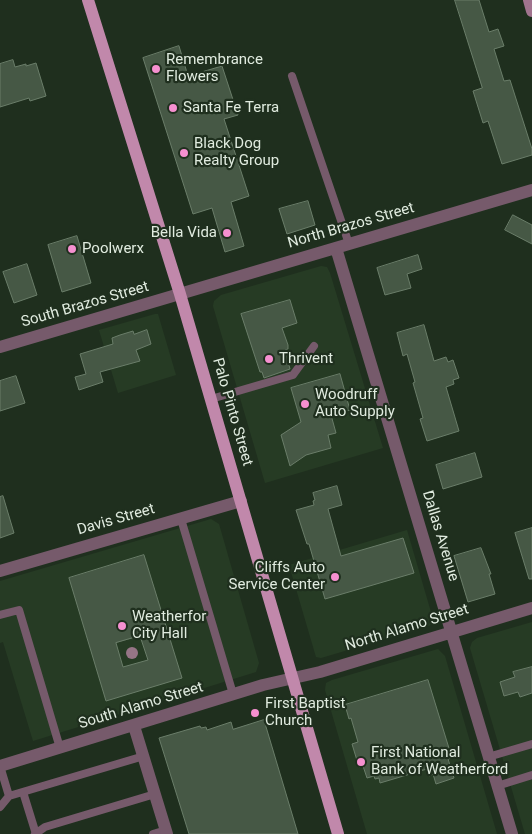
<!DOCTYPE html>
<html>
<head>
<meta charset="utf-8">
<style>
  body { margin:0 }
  canvas { display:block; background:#1f2f1e }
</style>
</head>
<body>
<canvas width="532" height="834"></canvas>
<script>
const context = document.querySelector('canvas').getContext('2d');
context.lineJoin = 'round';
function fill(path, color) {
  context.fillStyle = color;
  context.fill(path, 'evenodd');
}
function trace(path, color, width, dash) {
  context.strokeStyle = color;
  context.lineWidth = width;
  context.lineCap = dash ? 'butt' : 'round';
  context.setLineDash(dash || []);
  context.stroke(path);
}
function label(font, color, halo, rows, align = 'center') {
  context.font = font + ' Roboto,sans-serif';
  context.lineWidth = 4.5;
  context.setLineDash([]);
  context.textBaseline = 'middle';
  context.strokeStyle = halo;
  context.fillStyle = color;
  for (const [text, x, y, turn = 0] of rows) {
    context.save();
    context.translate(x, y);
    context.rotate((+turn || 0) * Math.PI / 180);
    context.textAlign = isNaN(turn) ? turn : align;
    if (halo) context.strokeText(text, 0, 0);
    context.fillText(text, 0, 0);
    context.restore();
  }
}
fill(new Path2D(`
  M321 266 327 267 330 273 383 448 265 483 213 306 214 301 221 295Z
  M155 314H158L176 375 118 393 99 330Z
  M211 519 219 524 259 663 256 672 33 741 3 642 0 643V581Z
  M407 530 433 619 432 623 429 626 321 658 316 657 289 565Z
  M532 622V834H525L470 648 472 642 477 638Z
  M438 649 445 656 497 834H367L325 690 326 683 332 680Z`), '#263b24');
const building = new Path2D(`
  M455 0H479L489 32 498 29 504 46 494 49 504 81 510 80 532 149V155L502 164 488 121 483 123 473 91 482 88Z
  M179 46 188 76 222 66 238 115 224 119 249 196 231 202 244 246 225 252 212 208 193 214 143 58Z
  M13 60 15 67 26 64V66L36 63 46 96 30 101 29 98 0 107V64Z
  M308 201 315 225 287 234 279 209Z
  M513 215 532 225V244L505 230Z
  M77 236 91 283 62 292 48 245Z
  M418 255 422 269 407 274 411 288 385 295 377 268Z
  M27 264 37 295 14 303 3 272Z
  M290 300 297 323 282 328 288 345V349L285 350 290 369 264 378 262 372H260L241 314Z
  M424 325 434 361 446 357 448 362 453 360 459 378 453 380 454 384 446 387 459 431 427 441 420 419 423 418 413 383 415 382 407 354 403 356 397 333Z
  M147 330 151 344 136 350 140 361 100 372 103 382 79 390 75 377 86 374 80 354 113 344 112 338 120 335 133 331 134 334Z
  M340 374 350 410 331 415 336 433 328 435 331 448 306 455 290 466 281 435 301 422 291 388Z
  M16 376 25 403 0 411V381Z
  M475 453 482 477 443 489 436 465Z
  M337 486 342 505 328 509 341 556 403 538 414 573 325 599 309 544H307L296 510 314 505 313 501 315 500 313 493Z
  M3 496 14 533 0 538V497Z
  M532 528V579H529L515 533Z
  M481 548 491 574H489L495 594 468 602 454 556Z
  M144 555 182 678 106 701 69 578ZM140 636 148 660 123 667 116 643Z
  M532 667V693L520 697 518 692 504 696 500 682 515 677 513 672Z
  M428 680 452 758 448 759 454 778 436 784 433 774 429 776 427 769 380 783 379 778 375 779 374 776 367 778 363 766 359 767 352 744 358 742 351 718 349 719 345 705Z
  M264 720 298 834H189L159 738 200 726 201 728 206 727 207 730 231 722 233 729Z`);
fill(building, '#465845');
trace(building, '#6a7d69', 1);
trace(new Path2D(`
  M292 76 349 244
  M211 399 293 375 314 346
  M181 519 233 694
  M0 615 19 610 60 748
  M488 757 532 744
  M0 766 9 796
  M497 786 532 775
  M23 792 36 834
  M0 807 9 796 144 756
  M35 834 45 827 155 794
  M153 834 166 830`), '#765a6b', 8);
trace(new Path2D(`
  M336 248 512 834
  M0 347 532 190
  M0 571 241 501
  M134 726 167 834
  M0 766 263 685 320 672 532 608`), '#765a6b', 12);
trace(new Path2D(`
  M529 0 532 11`), '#a1748f', 12);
trace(new Path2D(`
  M88 0 180 294 338 834`), '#c188ab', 12);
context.fillStyle = '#967586';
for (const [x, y] of [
  [132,653]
]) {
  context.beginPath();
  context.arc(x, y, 6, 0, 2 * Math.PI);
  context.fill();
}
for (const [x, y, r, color] of [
  [156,69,5,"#f690d0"],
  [173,108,5,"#f690d0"],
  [184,153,5,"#f690d0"],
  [227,233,5,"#f690d0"],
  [72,249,5,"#f690d0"],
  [269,359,5,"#f690d0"],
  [305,404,5,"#f690d0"],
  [335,577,5,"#f690d0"],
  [122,626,5,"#f690d0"],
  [255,713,5,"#f690d0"],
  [361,762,5,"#f690d0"]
]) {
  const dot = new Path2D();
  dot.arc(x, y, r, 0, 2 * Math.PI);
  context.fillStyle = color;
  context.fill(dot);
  trace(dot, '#1f2f1e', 2);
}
label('15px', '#e0ebdf', '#1f2f1e', [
  ["Remembrance",166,60],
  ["Flowers",166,77],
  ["Santa Fe Terra",183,108],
  ["Black Dog",194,144],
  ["Realty Group",194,161],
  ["Bella Vida",217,233,"right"],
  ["Poolwerx",82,249],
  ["Thrivent",279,359],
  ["Woodruff",315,395],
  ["Auto Supply",315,412],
  ["Cliffs Auto",325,568,"right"],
  ["Service Center",325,585,"right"],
  ["Weatherfor",132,617],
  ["City Hall",132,634],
  ["First Baptist",265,704],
  ["Church",265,721],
  ["First National",371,753],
  ["Bank of Weatherford",371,770]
], 'left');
label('15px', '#e0ebdf', '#1f2f1e', [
  ["North Brazos Street",351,226,-16],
  ["South Brazos Street",85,305,-16],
  ["Palo Pinto Street",232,412,74],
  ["Davis Street",116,520,-16],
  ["Dallas Avenue",440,536,73],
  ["North Alamo Street",407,628,-17],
  ["South Alamo Street",141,706,-17]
]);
</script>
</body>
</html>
